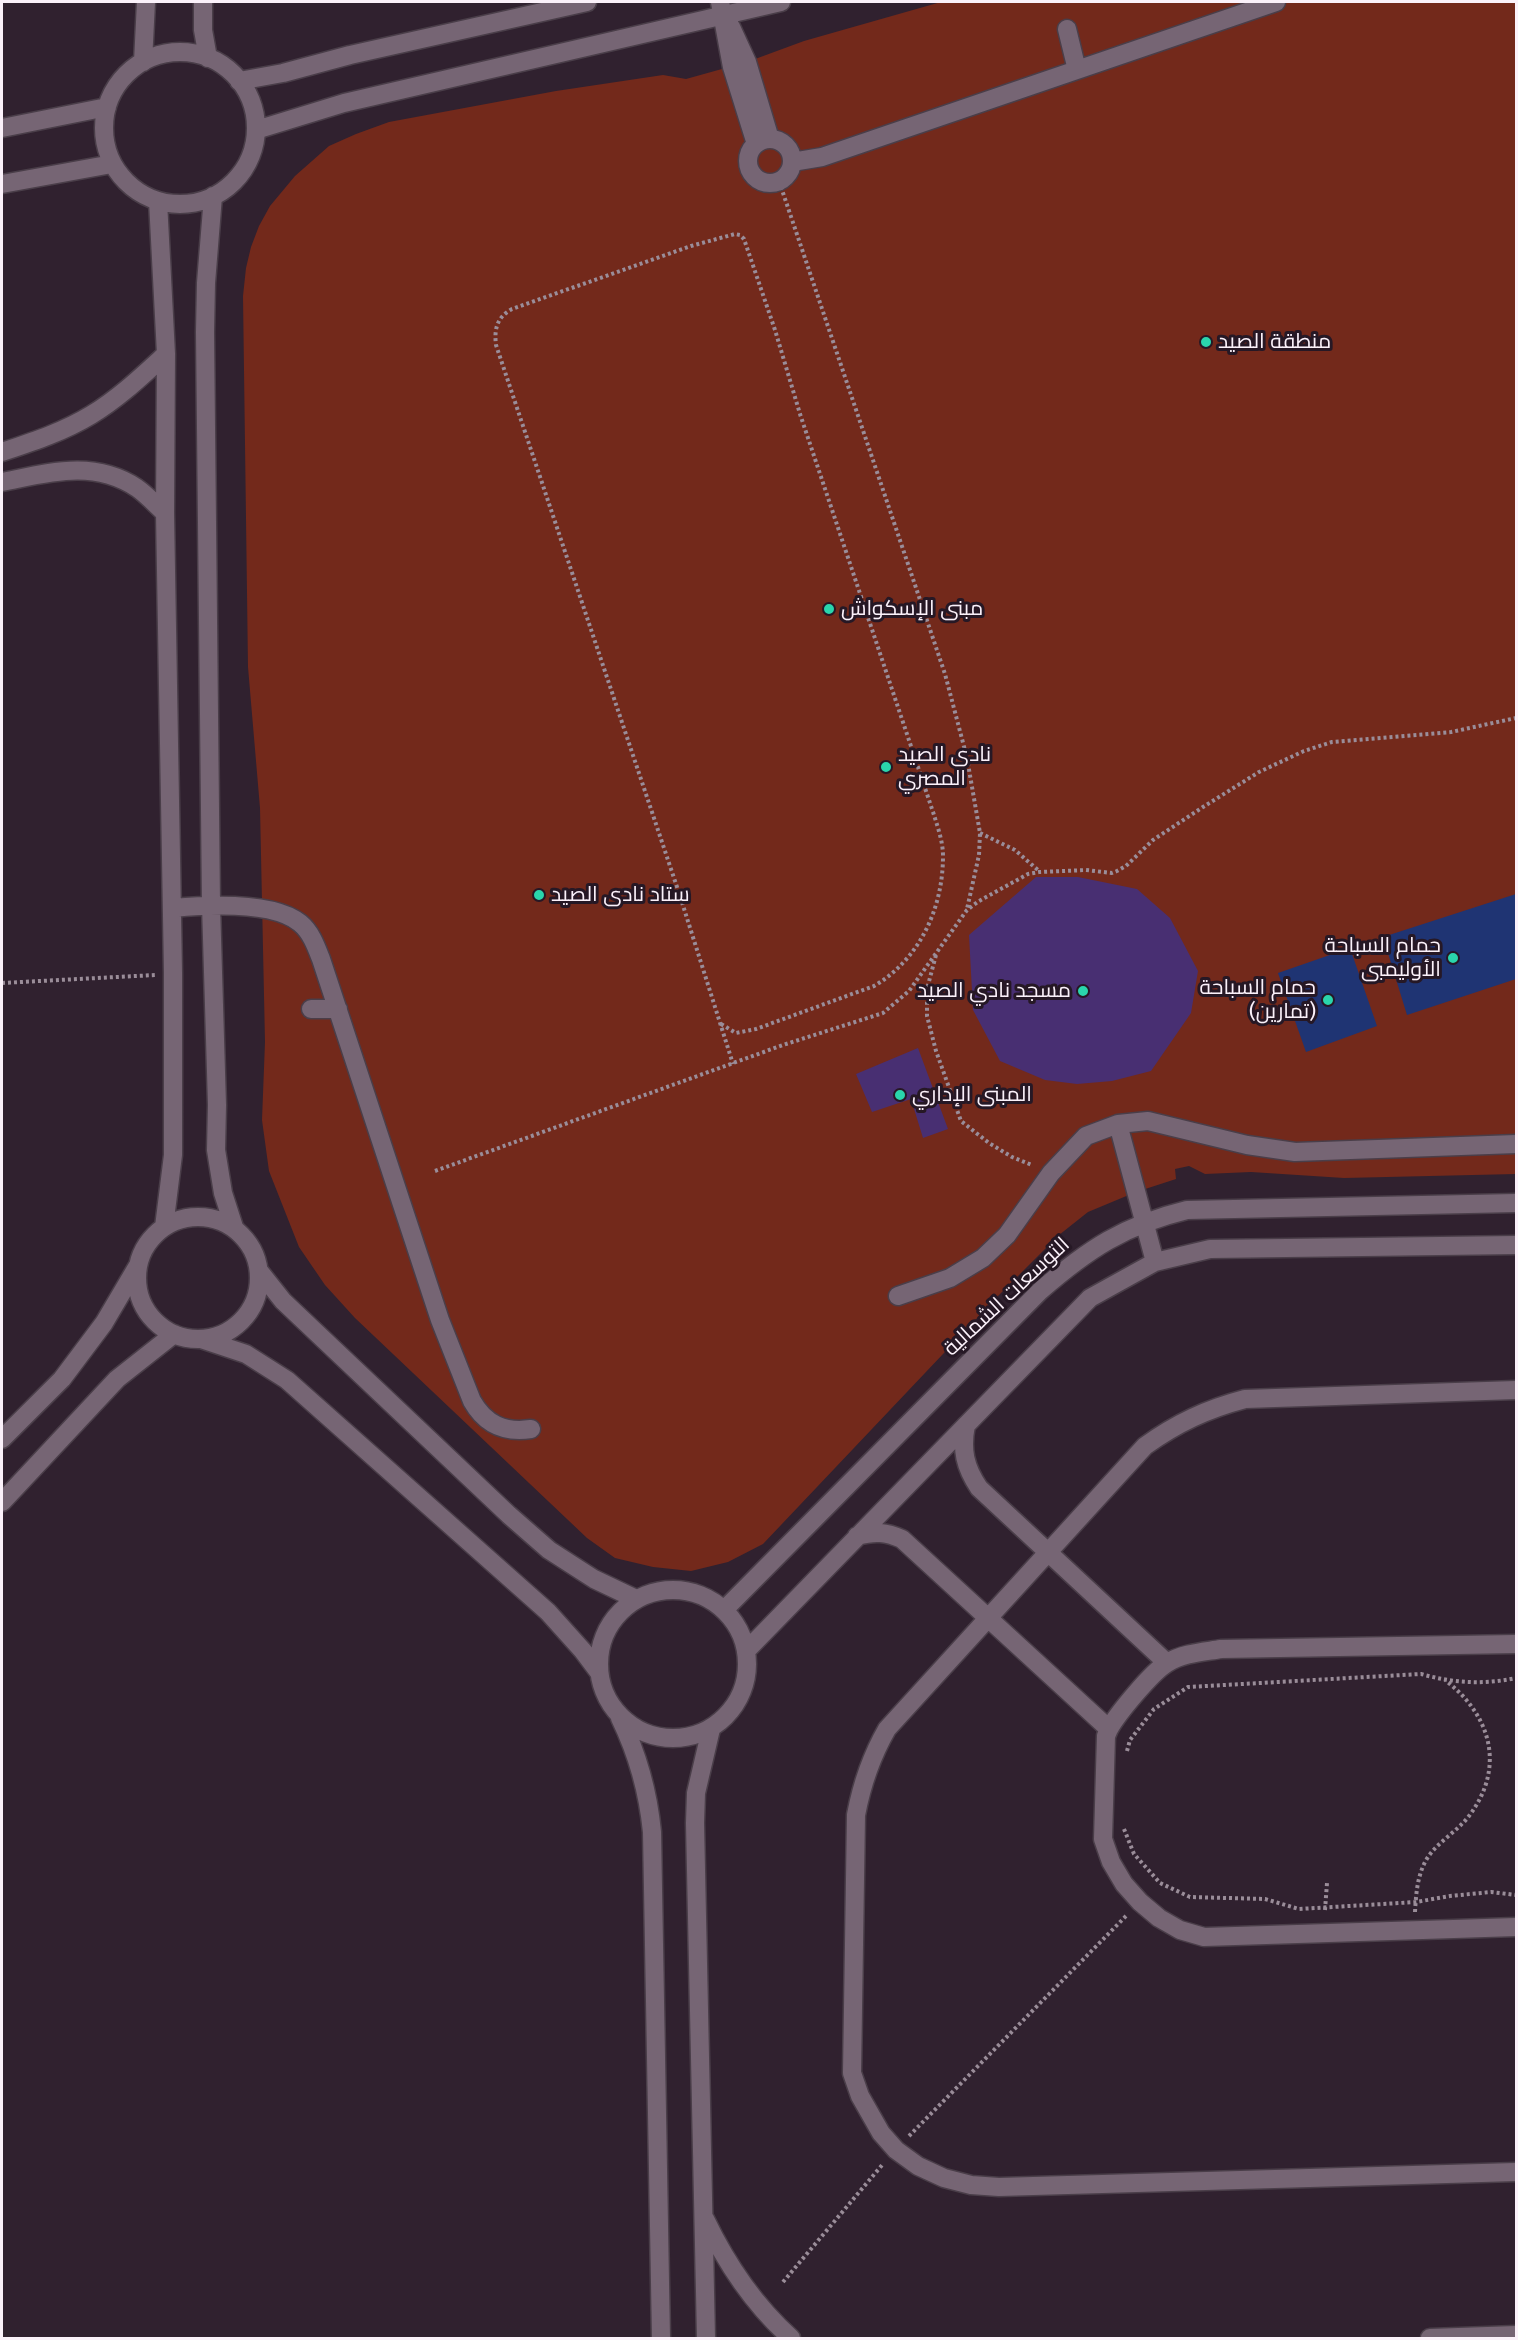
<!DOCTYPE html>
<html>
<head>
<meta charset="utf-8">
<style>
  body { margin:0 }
  #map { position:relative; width:1518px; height:2340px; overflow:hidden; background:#30212f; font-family:"Fira Sans",sans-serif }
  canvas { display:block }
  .frame { position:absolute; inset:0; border:3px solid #fbf1fa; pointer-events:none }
</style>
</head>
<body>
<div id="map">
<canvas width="1518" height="2340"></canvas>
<div class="frame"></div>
</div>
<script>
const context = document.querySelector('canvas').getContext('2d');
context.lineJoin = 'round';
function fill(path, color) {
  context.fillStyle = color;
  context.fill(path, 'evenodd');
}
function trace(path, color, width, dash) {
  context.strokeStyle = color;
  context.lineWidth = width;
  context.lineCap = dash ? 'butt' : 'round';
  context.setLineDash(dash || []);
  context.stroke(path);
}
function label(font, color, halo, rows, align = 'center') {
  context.font = font + ' "Fira Sans",Cairo,sans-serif';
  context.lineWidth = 6;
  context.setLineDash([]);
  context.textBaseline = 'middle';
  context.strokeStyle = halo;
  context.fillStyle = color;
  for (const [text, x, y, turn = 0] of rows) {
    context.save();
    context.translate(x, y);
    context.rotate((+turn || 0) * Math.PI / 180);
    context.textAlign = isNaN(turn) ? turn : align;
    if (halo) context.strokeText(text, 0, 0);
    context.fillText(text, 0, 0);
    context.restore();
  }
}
fill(new Path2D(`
  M941 2H1516V1174L1344 1178 1251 1172 1205 1174 1189 1166 1175 1169 1176 1179 1136 1192 1088 1212 1059 1235 997 1297 763 1544 728 1562 691 1571 653 1567 615 1558 587 1538 355 1318 325 1285 299 1247 269 1171 262 1120 265 1042 260 808 248 667 243 296 246 268 251 247 259 226 270 206 295 176 329 146 356 134 389 122 556 91 663 75 686 79 747 62 804 41Z`), '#73291b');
fill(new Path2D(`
  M1516 894V979L1407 1015 1383 937Z
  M1350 948 1377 1026 1306 1052 1278 973Z`), '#1f3473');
fill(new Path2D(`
  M1036 877H1078L1137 889 1170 918 1198 971 1191 1013 1151 1071 1112 1081 1077 1084 1045 1080 1000 1061 973 1010 969 935Z
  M918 1048 948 1129 923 1138 911 1099 872 1112 856 1074Z`), '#482f72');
const minor = new Path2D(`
  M203 2V30L208 58
  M720 2 732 67 756 144
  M731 27 747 62 770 139
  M1067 29 1077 70
  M104 128a76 76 0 1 1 152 0a76 76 0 1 1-152 0Z
  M143 62 146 2
  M239 81 283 73 350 55 587 2
  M2 128 107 107
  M256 130 344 103 781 2
  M748 161a22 22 0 1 1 44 0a22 22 0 1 1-44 0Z
  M792 162 822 157 1276 2
  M2 184 112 164
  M213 196 206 283 205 332 211 905 217 1105 216 1150 223 1193 234 1227
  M158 201 166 354 165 513 173 973V1155L164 1227
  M2 452C32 442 63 432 91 415 119 398 142 376 166 354
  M2 482C48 473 93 459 137 488 147 495 156 505 165 513
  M173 908C206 905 273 901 300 923 311 932 316 946 321 959L440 1320 472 1401C485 1424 504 1433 531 1429
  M311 1009H338
  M1118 1124 1155 1262
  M137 1278a61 61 0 1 1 122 0a61 61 0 1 1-122 0Z
  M260 1272 283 1301 509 1515 549 1550 594 1579 636 1599
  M898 1296 950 1278 983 1258 1007 1235 1051 1173 1086 1136 1118 1124 1148 1121 1247 1145 1295 1152 1516 1144
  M201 1339 246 1354 287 1380 548 1612 583 1651 598 1671
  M1516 1390 1245 1399C1207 1409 1177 1423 1145 1446L887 1729C871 1757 862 1783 856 1815L852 2073 860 2096 881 2133 896 2150 918 2166 944 2178 971 2185 999 2187 1516 2172
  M966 1425C961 1450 965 1467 979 1488L1167 1663
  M2 1439 62 1379 104 1323 137 1267
  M2 1502 117 1379 174 1334
  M857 1536C875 1531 886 1532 902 1539L1109 1729
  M599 1664a74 74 0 1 1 148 0a74 74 0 1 1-148 0Z
  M724 1610 1040 1291C1088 1249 1125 1225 1187 1210L1516 1203
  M1516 1644 1221 1649C1203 1652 1183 1653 1167 1663 1152 1672 1118 1713 1109 1729L1106 1736 1103 1839 1111 1862 1124 1884 1140 1902 1159 1918 1180 1930 1204 1937 1516 1927
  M746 1651 1090 1298 1155 1262 1210 1249 1516 1245
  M620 1718C638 1755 648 1791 652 1832L661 2338
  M705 2219C727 2265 754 2305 791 2338
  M706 2338 695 1823 696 1793 711 1729
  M1430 2338 1516 2335`);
trace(minor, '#4a3e49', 21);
trace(new Path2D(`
  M779 181 945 674 967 758 980 833 979 855 967 909
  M980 833 1015 850 1039 871
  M936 955 927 989V1016L936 1051 961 1121 989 1143 1012 1157 1032 1165
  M2 983 155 975
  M721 1024 736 1033 756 1029 874 986C920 959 943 908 943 856 943 842 938 828 934 815L800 414 775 330 744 239 740 235 735 234 691 246 512 309C497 317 494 329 496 345L680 896 733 1064
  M435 1171 783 1045 883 1013 909 991 967 910 979 901 1028 874 1039 872 1086 870 1112 873 1117 871 1126 866 1153 840 1203 807 1259 772 1304 751 1332 742 1451 732 1516 718
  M1127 1751 1130 1740 1154 1709 1188 1687 1421 1674C1453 1683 1483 1685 1516 1678
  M1124 1829 1134 1854 1160 1883 1190 1897 1265 1899 1299 1909 1416 1902 1450 1896 1491 1892 1516 1895
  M1325 1910 1327 1883
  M1415 1912C1416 1895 1417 1878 1425 1862 1435 1843 1456 1833 1469 1816 1506 1767 1491 1715 1445 1680
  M909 2136 1127 1915
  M783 2282 883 2164`), '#9a8d99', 4, [3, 3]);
trace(minor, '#766574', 18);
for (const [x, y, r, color] of [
  [1206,342,6,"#2ad5ac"],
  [829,609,6,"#2ad5ac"],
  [886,767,6,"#2ad5ac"],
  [539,895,6,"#2ad5ac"],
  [1453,958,6,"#2ad5ac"],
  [1083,991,6,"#2ad5ac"],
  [1328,1000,6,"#2ad5ac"],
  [900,1095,6,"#2ad5ac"]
]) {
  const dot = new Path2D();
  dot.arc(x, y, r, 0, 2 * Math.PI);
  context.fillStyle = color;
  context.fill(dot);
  trace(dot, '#261825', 2);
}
label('21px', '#fbf1fa', '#261825', [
  ["منطقة الصيد",1218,342],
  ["مبنى الإسكواش",841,609],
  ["نادى الصيد",898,755],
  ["المصري",898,779],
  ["ستاد نادى الصيد",551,895],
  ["حمام السباحة",1441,946,"right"],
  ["الأوليمبى",1441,970,"right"],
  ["حمام السباحة",1316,988,"right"],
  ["(تمارين)",1316,1012,"right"],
  ["مسجد نادي الصيد",1071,991,"right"],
  ["المبنى الإداري",912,1095]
], 'left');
label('21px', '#fbf1fa', '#261825', [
  ["التوسعات الشمالية",1007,1297,-43]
]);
</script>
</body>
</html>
